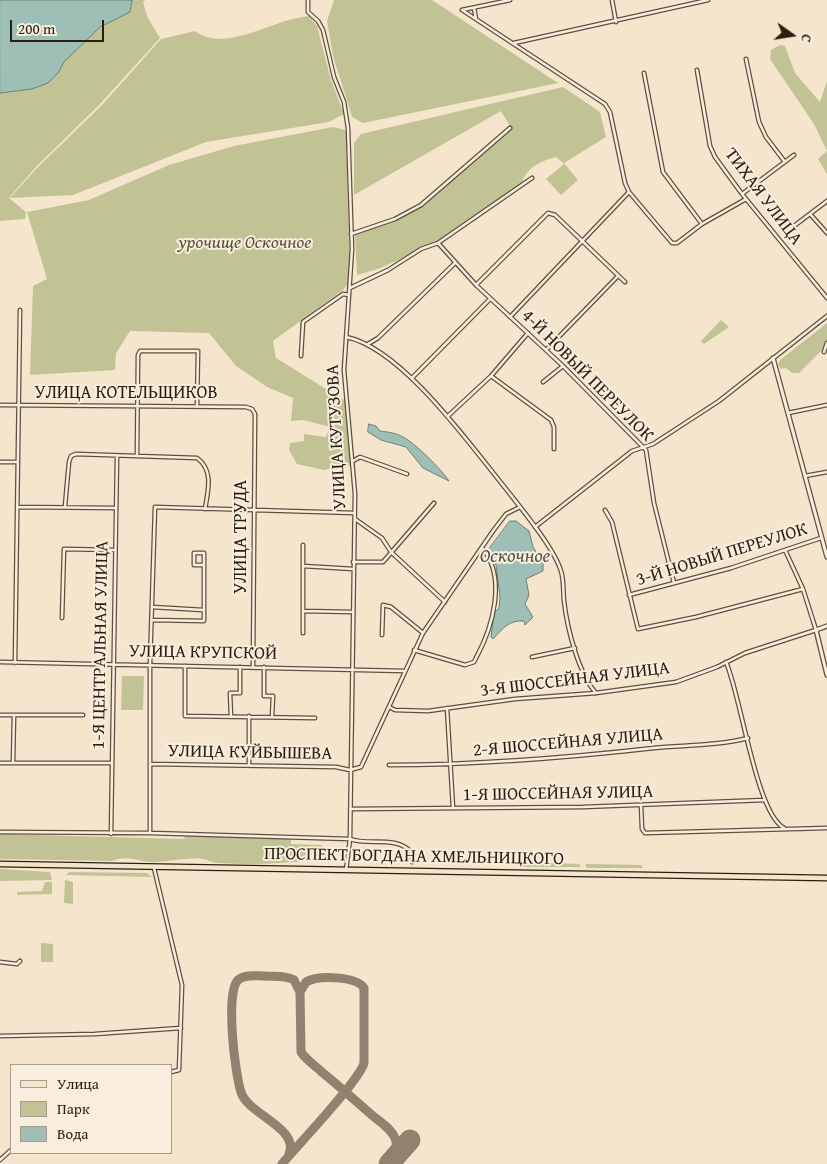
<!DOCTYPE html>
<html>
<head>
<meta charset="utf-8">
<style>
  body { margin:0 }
  #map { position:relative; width:827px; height:1164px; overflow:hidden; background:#f6e5cd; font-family:"Gentium Book Plus",serif }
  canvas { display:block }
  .legend { position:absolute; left:10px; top:1064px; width:162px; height:90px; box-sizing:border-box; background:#f9eede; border:1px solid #a69b8c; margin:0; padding:6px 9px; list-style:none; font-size:15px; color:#2a1e10 }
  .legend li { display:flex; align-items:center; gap:10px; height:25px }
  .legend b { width:25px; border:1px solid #a69b8c }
  .north { position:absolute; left:767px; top:10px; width:50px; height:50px; -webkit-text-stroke:4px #f9eede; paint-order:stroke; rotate:103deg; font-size:14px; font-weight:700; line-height:20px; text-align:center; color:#2a1e10 }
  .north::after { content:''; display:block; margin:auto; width:18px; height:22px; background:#2a1e10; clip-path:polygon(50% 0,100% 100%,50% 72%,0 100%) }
  .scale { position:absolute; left:10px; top:20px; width:94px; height:22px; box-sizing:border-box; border:2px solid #2a1e10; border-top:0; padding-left:6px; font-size:15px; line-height:18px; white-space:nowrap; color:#2a1e10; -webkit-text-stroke:4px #f9eede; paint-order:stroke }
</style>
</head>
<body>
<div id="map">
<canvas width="827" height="1164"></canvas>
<ul class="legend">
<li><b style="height:6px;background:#f6e5cd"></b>Улица</li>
<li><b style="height:14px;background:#c2c394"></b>Парк</li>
<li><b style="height:14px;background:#9dbfb6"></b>Вода</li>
</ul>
<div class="north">С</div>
<div class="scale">200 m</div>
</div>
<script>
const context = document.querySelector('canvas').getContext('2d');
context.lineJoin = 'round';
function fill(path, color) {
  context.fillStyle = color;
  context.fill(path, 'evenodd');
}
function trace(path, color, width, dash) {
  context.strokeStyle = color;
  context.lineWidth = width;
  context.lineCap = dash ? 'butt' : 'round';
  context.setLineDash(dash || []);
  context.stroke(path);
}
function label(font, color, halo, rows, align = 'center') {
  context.font = font + ' "Gentium Book Plus",serif';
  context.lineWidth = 4;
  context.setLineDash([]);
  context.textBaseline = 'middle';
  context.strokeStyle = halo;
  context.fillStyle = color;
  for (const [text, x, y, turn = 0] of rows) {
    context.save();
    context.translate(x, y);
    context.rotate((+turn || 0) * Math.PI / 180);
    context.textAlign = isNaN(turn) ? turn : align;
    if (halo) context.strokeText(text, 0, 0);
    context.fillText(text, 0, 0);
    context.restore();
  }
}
fill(new Path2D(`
  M0 0H145L143 2 147 16 160 38 100 104 36 167 9 198 26 212 25 219 0 221Z
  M334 0H432L558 83 363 123 352 117 333 56 327 21Z
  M309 16 317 26 331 80 344 114 329 122 206 142 73 195 10 198 37 168 102 105 161 39 195 31C226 54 272 19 309 16Z
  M780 45 785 46 795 73 820 102 827 81V174L818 159 827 151 814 124 770 59 771 50Z
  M563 87 600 112 606 137 564 163 578 180 561 195 546 179 564 164 556 157C538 162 525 168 521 187L433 245 378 269 357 275 355 234 396 220 422 206 511 128 501 111 354 195V143L361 134Z
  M333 127 346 130 350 281 343 290 273 341 276 358 347 402 352 464 347 467H335L324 470 297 464 289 450 290 443 304 441V434L326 437 330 427 303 420 291 421 293 398 267 387 236 366 209 333 130 331 116 353 115 370 30 375 33 286 47 279 27 212 89 200 169 165 234 146Z
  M721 320 729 327 704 344 701 341Z
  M827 323V345L799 373H792L786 368 781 369 778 365 780 360Z
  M122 676H144L143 710H121Z
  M0 834 184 839 185 836 291 838V844L322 845V855H307L306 861C277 864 248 865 218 863 213 863 208 860 203 859 186 857 170 862 153 862 139 862 126 854 112 861L0 859Z
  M524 862 579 864 581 867H524L522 865Z
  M587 864 641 865 643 868H587L585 865Z
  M0 869 50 872 52 880 0 881Z
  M69 872 147 873 152 877 66 875Z
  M65 880 73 882V904L64 903Z
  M45 882H52V894L17 895V892L42 891Z
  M41 943 53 944V962H41Z`), '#c2c394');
const water = new Path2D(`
  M0 0H132L130 12 100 27 64 62 58 73 48 83 32 89 0 93Z
  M369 424 376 426 380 431C388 432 396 433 403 437 415 443 441 469 449 481L423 468 406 447 381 440 368 432Z
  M510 521H516L529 531 533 547 543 564V571L526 579 529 595 525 604 533 617 525 625 524 621C509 620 503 628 493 639L491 637 494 613 499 608 500 597 496 565 489 549Z`);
fill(water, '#9dbfb6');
trace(water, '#6f7f74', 1);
trace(new Path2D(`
  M289 1154C300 1128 247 1114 241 1092 235 1074 225 993 238 980 245 974 256 976 264 976 274 977 285 975 294 980L300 992
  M282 1164C297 1146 360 1080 364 1063V988C356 976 318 975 306 982L300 992 301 1052C306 1060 316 1066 323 1073 340 1087 357 1102 373 1116 381 1122 391 1129 395 1138 398 1146 396 1153 393 1160`), '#90826e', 9);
trace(new Path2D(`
  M389 1164 410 1140`), '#90826e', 21);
const minor = new Path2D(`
  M308 0V12L318 21 323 30 334 77 344 102 348 128 352 249 344 370 355 494 350 839 346 870
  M612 0 616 22
  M474 8 476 19
  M462 10 605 104 610 112 625 183 629 192 672 243H677L702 224 746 199
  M462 10 510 0
  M514 43 708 0
  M746 59 759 122 766 137 785 162
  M697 70 710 146 715 157 742 194 827 298
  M644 73 663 172 702 224
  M742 194 794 155
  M810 214 827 233
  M794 226 827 201
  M351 234 395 219 421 205 510 128
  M438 243 476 285 563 366 646 450 654 503 674 583
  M476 285 548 213 555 215 625 282
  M350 288 388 270 421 249 438 243 532 178
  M510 317 629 192
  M346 337C402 348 471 446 506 489 521 508 554 548 561 571 564 580 563 591 564 601 567 627 578 673 596 693
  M368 344 378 338 455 263
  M546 350 618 276
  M824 352 827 343
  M301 356 303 322 343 294 349 295
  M491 376 551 420 554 427V449
  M412 378 490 299
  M543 382 563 366
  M0 405 246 407 252 409 255 414 253 667
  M788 413 827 405
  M448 416 491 376 528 333
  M137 456 138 355 140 351H198L197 405
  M353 461 360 457 407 474
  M0 462H18
  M805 476 827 472
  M65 506 69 462 71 456 76 454 197 458C214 470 208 491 205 509
  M17 507 116 508
  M605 510 612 522 638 629 696 617 803 589
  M355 519 382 538 391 552 445 602
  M535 527 632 451 653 444 719 401 827 316
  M303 545V633
  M353 562H383L434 503
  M303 566 353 569
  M629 595 731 568 821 538
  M152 607 203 610
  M304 611 352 612
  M62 618 64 549 115 550
  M152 620 204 621V553H194V565H204
  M382 635 383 605 391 607 423 633
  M414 650 465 665 474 662 476 658C493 627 507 577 482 548
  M532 657 575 648
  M0 662 405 671
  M726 662C741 696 756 813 784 828
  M15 663 20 310
  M185 666V716L315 718
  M264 667V696H273L272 717
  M389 707 395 710 428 711 515 699 596 693 676 682 717 667 745 653 816 630 803 589 785 550
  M447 708 453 808
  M0 715H83
  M231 717 230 693H240V667
  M0 763H112
  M13 763 14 715
  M150 764 336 767 350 770 361 767 423 633 493 531 506 514 520 507
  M249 765V716
  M389 765C478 765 565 758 654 748 685 745 717 746 748 738
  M641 805 642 829 645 833 827 828
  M350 809 583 807 765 800
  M0 832 150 833 350 839C369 846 396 835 411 852L412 862
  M150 833V664L155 507 354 513
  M111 834 117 456
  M154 868 182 985 179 1070 171 1072
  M0 962 17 964 20 961
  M0 1036 95 1034 181 1028
  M0 1160 11 1150`);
const tertiary = new Path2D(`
  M773 358 827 557
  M827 626 816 630 827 675`);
const primary = new Path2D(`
  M0 864 827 878`);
trace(minor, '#5d503f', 5);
trace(tertiary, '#5d503f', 5.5);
trace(primary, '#2a1e10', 7);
trace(minor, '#f9eede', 2.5);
trace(tertiary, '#f9eede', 3);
trace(primary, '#f6e5cd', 4.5);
label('18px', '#2a1e10', '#f9eede', [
  ["ТИХАЯ УЛИЦА",763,197,53],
  ["4-Й НОВЫЙ ПЕРЕУЛОК",587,376,45],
  ["УЛИЦА КОТЕЛЬЩИКОВ",126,393],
  ["УЛИЦА КУТУЗОВА",337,437,-93],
  ["УЛИЦА ТРУДА",241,537,-90],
  ["3-Й НОВЫЙ ПЕРЕУЛОК",722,555,-17],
  ["1-Я ЦЕНТРАЛЬНАЯ УЛИЦА",101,645,-89],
  ["УЛИЦА КРУПСКОЙ",203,653,1],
  ["3-Я ШОССЕЙНАЯ УЛИЦА",575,680,-7],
  ["2-Я ШОССЕЙНАЯ УЛИЦА",568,743,-5],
  ["УЛИЦА КУЙБЫШЕВА",250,753,1],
  ["1-Я ШОССЕЙНАЯ УЛИЦА",558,794,-1],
  ["ПРОСПЕКТ БОГДАНА ХМЕЛЬНИЦКОГО",414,857,1]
]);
label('italic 18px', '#585038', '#f9eede', [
  ["урочище Оскочное",245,243]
]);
label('italic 19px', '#52564a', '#f9eede', [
  ["Оскочное",515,557]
]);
</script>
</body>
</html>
